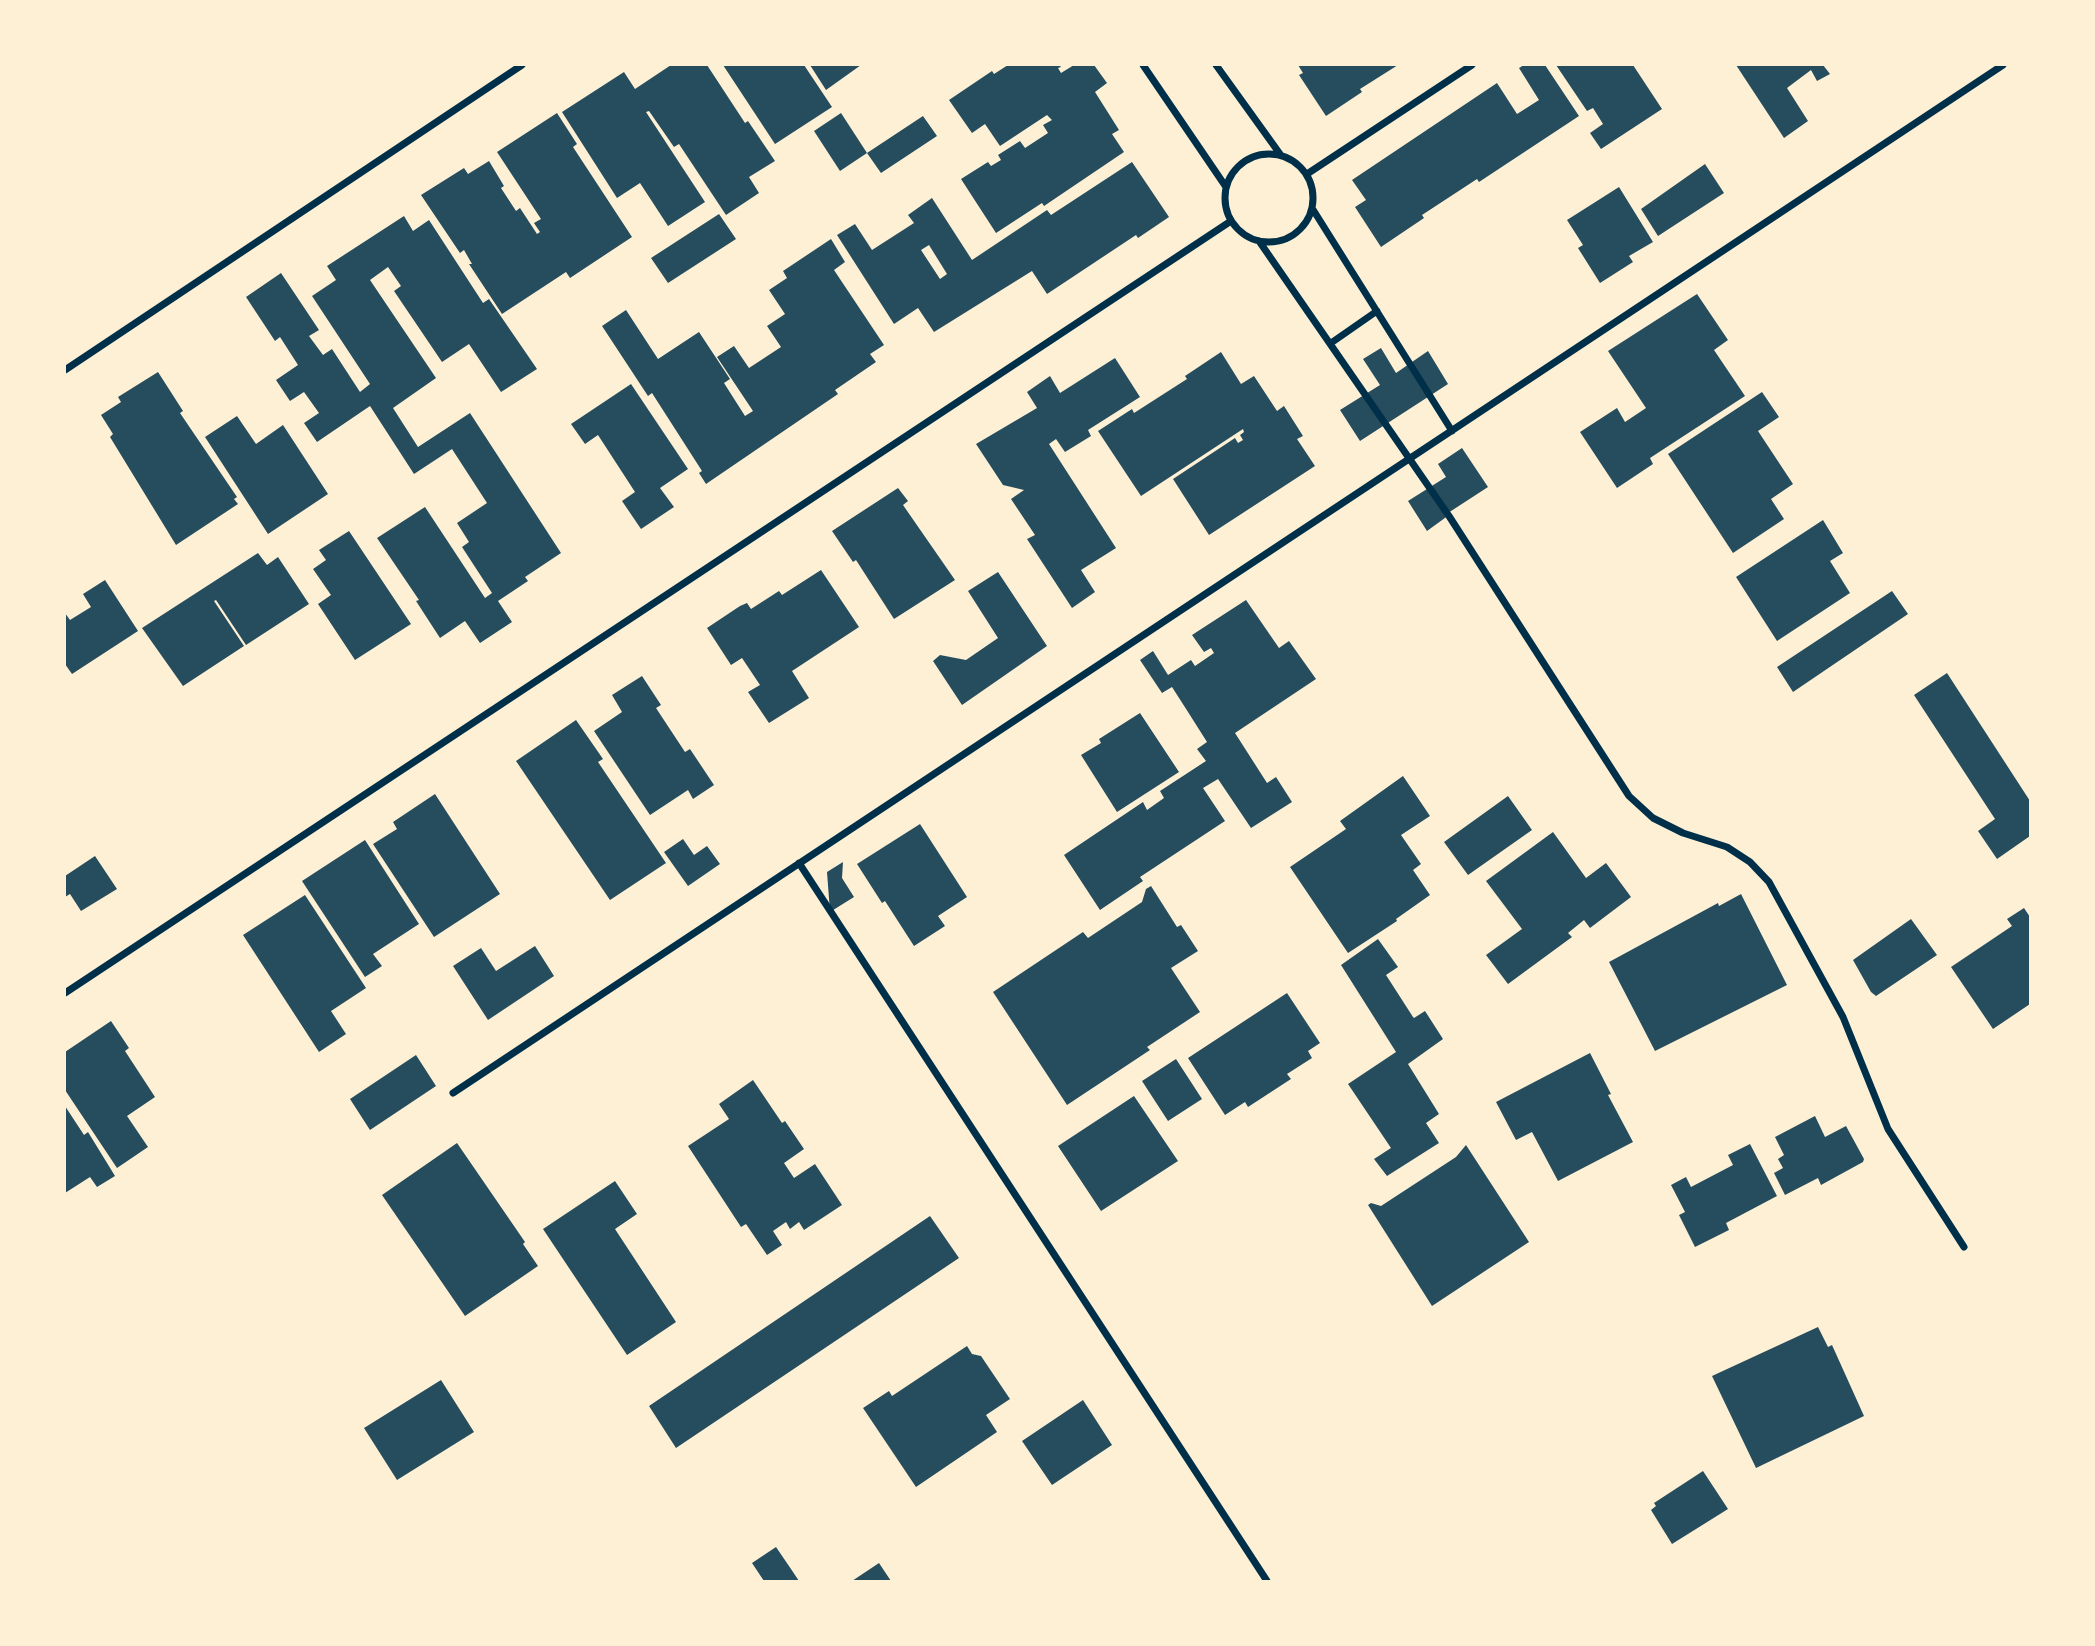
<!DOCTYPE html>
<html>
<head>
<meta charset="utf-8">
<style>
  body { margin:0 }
  #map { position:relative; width:2095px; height:1646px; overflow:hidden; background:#fdf0d5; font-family:Karla,sans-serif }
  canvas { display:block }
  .frame { position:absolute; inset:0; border:66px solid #fdf0d5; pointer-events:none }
</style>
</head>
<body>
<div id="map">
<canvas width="2095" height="1646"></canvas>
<div class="frame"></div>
</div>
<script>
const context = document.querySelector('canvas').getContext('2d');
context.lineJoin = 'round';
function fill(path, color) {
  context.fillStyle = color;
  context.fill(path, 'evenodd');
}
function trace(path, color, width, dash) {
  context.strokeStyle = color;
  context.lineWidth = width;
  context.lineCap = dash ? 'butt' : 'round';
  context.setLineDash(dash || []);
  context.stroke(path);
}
fill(new Path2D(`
  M671 65H707L745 123 748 121 775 161 749 177 759 193 726 215 679 144 674 147 649 111 646 112 705 202 668 226 640 183 617 198 562 112 624 72 635 89Z
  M723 65H804L832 107 775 144Z
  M810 65H861L826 90Z
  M1008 65H1059L1061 67 1058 68 1061 73 1074 65H1094L1107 83 1095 92 1119 130 1112 134 1124 152 1044 206 1042 203 996 233 961 179 988 162 991 166 1001 160 998 155 1020 141 1025 148 1048 133 1043 125 1052 120 1047 115 1000 146 985 124 972 133 949 100 992 71 994 74Z
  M1298 65H1398L1360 89 1362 92 1326 116 1299 75 1303 73Z
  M1524 65H1545L1579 116 1479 182 1477 179 1422 215 1424 218 1381 247 1355 207 1366 200 1352 180 1497 83 1517 114 1539 100 1519 68Z
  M1556 65H1633L1662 109 1601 149 1590 133 1603 124 1593 108 1587 111Z
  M1736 65H1823L1830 74 1817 81 1811 70 1787 88 1808 121 1784 138Z
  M557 113 577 144 573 147 632 237 570 278 566 272 502 314 469 264H472L464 250 460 253 421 195 464 168 468 174 489 161 504 186 501 188 516 211 520 208 537 234 540 232 534 223 541 219 497 152Z
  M841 113 867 153 923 116 937 136 881 173 867 153 840 171 814 131Z
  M1132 162 1169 217 1138 238 1136 235 1047 294 1032 271 934 332 918 308 894 324 837 235 855 224 872 250 914 223 908 215 932 198 972 260 1047 210 1051 215ZM929 245 947 274 940 279 921 250Z
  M1705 164 1724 193 1658 236 1641 209Z
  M1619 187 1653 242 1629 256 1633 262 1600 283 1578 248 1583 245 1567 220Z
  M719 214 736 239 668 283 651 258Z
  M404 216 413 231 429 220 483 303 489 299 537 369 501 392 469 344 442 362 394 291 401 286 388 267 370 280 436 378 393 408 418 447 470 413 561 553 525 577 528 581 498 601 512 622 480 643 465 621 440 638 416 601 419 600 377 538 425 507 485 598 492 593 462 547 469 542 457 523 487 503 452 449 414 474 370 406 317 442 304 423 319 413 304 392 290 401 276 380 298 365 280 337 275 341 246 297 281 273 319 330 309 336 323 355 332 349 360 392 370 384 312 296 336 280 327 266Z
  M831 239 845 262 834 270 884 345 870 354 876 362 835 390 838 394 706 484 699 473 702 471 652 393 648 396 602 326 626 310 658 359 699 332 730 379 724 383 745 416 753 411 717 357 734 346 749 368 781 347 767 326 785 314 769 290 787 278 783 271Z
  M1697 294 1728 340 1714 350 1745 396 1650 458 1653 464 1617 488 1580 432 1617 408 1625 422 1646 408 1608 351Z
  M1381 348 1396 373 1428 351 1448 384 1360 441 1340 410 1380 385 1363 359Z
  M1221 352 1241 384 1254 376 1277 411 1284 406 1303 436 1297 439 1315 466 1209 535 1173 479 1235 438 1238 443 1243 440 1240 435 1244 432 1243 429 1141 496 1098 431 1132 409 1134 413 1187 379 1185 376Z
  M1115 358 1140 397 1088 430 1091 436 1065 452 1056 439 1049 444 1116 548 1081 570 1095 592 1072 608 1027 539 1035 535 1011 499 1024 490 1003 485 976 444 1037 408 1027 392 1050 376 1060 393Z
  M158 372 183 411 180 413 237 497 234 499 238 504 176 545 110 437 113 434 101 415 121 402 118 397Z
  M631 384 688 469 660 488 674 507 641 529 622 501 635 492 598 435 585 444 571 424Z
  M1762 392 1779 417 1758 431 1793 484 1771 499 1784 519 1733 553 1668 454Z
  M237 416 256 444 283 425 328 494 268 534 205 437Z
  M1462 448 1488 487 1448 513 1449 515 1427 531 1408 501 1446 477 1438 464Z
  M898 488 908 501 903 505 955 580 894 619 856 560 853 562 832 531Z
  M1823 520 1843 553 1830 561 1850 593 1777 641 1736 577Z
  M349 531 411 624 355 660 318 604 331 595 313 569 326 560 319 550Z
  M258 553 267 565 278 557 309 604 246 645 216 600 214 601 244 646 183 686 142 628Z
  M821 570 859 627 792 671 809 698 769 723 748 692 760 685 742 658 731 665 707 628 740 606 747 603 751 609 779 591 782 595Z
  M998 572 1047 646 962 705 933 661 940 655 966 660 998 638 968 591Z
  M105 580 138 631 72 674 65 664V613L70 620 91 607 83 594Z
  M1892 591 1908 614 1793 692 1777 667Z
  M1246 600 1279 648 1289 641 1316 679 1235 733 1267 783 1276 777 1292 802 1251 828 1218 779 1203 788 1225 821 1140 877 1143 881 1100 910 1064 855 1143 802 1147 810 1164 798 1160 791 1206 761 1197 749 1207 742 1188 712 1172 687 1162 693 1140 660 1153 651 1168 675 1191 660 1195 666 1214 653 1211 648 1204 652 1192 635Z
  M1947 673 2030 801V836L1997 859 1978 831 1995 819 1914 695Z
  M642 676 661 705 656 708 685 752 690 749 714 785 693 799 688 790 650 815 594 731 622 712 612 695Z
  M1140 713 1179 772 1117 812 1081 755 1101 743 1099 739Z
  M576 720 603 759 598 762 666 863 610 900 516 761Z
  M1403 776 1430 816 1401 835 1421 864 1413 870 1430 895 1396 919 1397 921 1348 953 1290 867 1346 829 1340 821Z
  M435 794 500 894 434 937 373 844 397 829 393 822Z
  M1508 796 1532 830 1468 875 1444 842Z
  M920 824 967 897 938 916 945 926 914 946 885 901 882 903 857 864Z
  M1553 832 1586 878 1606 863 1631 897 1590 928 1584 920 1568 933 1572 937 1508 984 1486 955 1522 929 1486 881Z
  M683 839 694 855 707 846 720 864 688 886 664 852Z
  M365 840 419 924 373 954 382 966 365 977 302 881Z
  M95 856 117 889 81 911 70 894 65 897V876Z
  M843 862 842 878 854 897 830 912 827 872Z
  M1151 886 1177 927 1181 925 1198 951 1171 968 1200 1012 1147 1047 1150 1050 1067 1105 993 992 1083 932 1088 938 1142 902 1146 889Z
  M1741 894 1787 985 1655 1051 1609 962 1718 903 1719 906Z
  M305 895 366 988 331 1011 346 1034 319 1052 243 935Z
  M2024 908 2030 917V1004L1993 1029 1951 967 2012 926 2007 919Z
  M1911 919 1937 955 1876 996 1871 992 1853 960Z
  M1378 939 1398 967 1386 975 1413 1017 1414 1018 1425 1011 1443 1039 1408 1064 1439 1114 1426 1123 1439 1143 1387 1176 1374 1159 1391 1148 1348 1084 1396 1052 1341 965Z
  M535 946 554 976 488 1020 453 966 481 948 496 971Z
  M1287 993 1320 1043 1308 1051 1312 1058 1287 1074 1291 1079 1248 1107 1245 1102 1225 1115 1188 1058Z
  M111 1021 129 1048 125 1051 155 1097 127 1116 148 1147 117 1168 65 1090V1052Z
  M1590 1053 1611 1094 1608 1095 1633 1142 1558 1181 1532 1132 1516 1140 1496 1102Z
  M416 1055 436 1086 370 1130 350 1099Z
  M1176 1059 1202 1099 1168 1121 1142 1081Z
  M753 1080 782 1123 785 1121 804 1149 784 1163 794 1178 815 1164 842 1205 804 1230 799 1222 790 1229 786 1222 773 1231 782 1245 767 1255 746 1224 741 1227 688 1146 729 1119 719 1104Z
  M1134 1096 1178 1161 1101 1211 1058 1146Z
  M65 1106 84 1135 88 1132 115 1176 97 1187 90 1177 65 1193Z
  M1815 1116 1825 1137 1846 1126 1864 1159 1863 1162 1821 1185 1818 1178 1785 1195 1774 1173 1783 1168 1778 1159 1784 1155 1775 1137Z
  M457 1143 525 1242 523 1244 538 1266 465 1316 382 1195Z
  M1750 1144 1777 1196 1726 1223 1729 1230 1695 1247 1679 1215 1685 1212 1671 1185 1686 1177 1691 1187 1733 1165 1728 1155Z
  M1466 1145 1529 1242 1432 1306 1368 1205 1371 1203 1381 1206 1456 1157Z
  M615 1181 637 1214 615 1229 676 1322 627 1355 543 1229Z
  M930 1216 959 1258 676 1448 649 1406Z
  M1818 1327 1828 1347 1832 1345 1864 1416 1756 1468 1712 1376Z
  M967 1346 972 1354 981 1356 1010 1399 986 1415 997 1432 916 1487 863 1408 889 1391 892 1396Z
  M441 1380 474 1432 397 1480 364 1428Z
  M1083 1400 1112 1445 1052 1485 1022 1441Z
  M1703 1471 1728 1509 1672 1544 1651 1510 1656 1506 1654 1503Z
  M776 1547 791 1569 799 1581H764L752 1563Z
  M879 1563 891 1581H852Z`), '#264d5e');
trace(new Path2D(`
  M1143 65 1226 187
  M1216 65 1280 154
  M1225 198a44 44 0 1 1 88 0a44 44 0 1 1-88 0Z
  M1307 174 1472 65
  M1312 208 1452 431
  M1259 241 1449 516 1629 796 1653 818 1683 833 1727 847 1750 862 1769 882 1843 1017 1888 1129 1964 1247
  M1331 343 1377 311
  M65 370 522 65
  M799 863 1267 1581
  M65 993 1231 221
  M453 1093 2003 65`), '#003049', 7);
</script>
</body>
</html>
